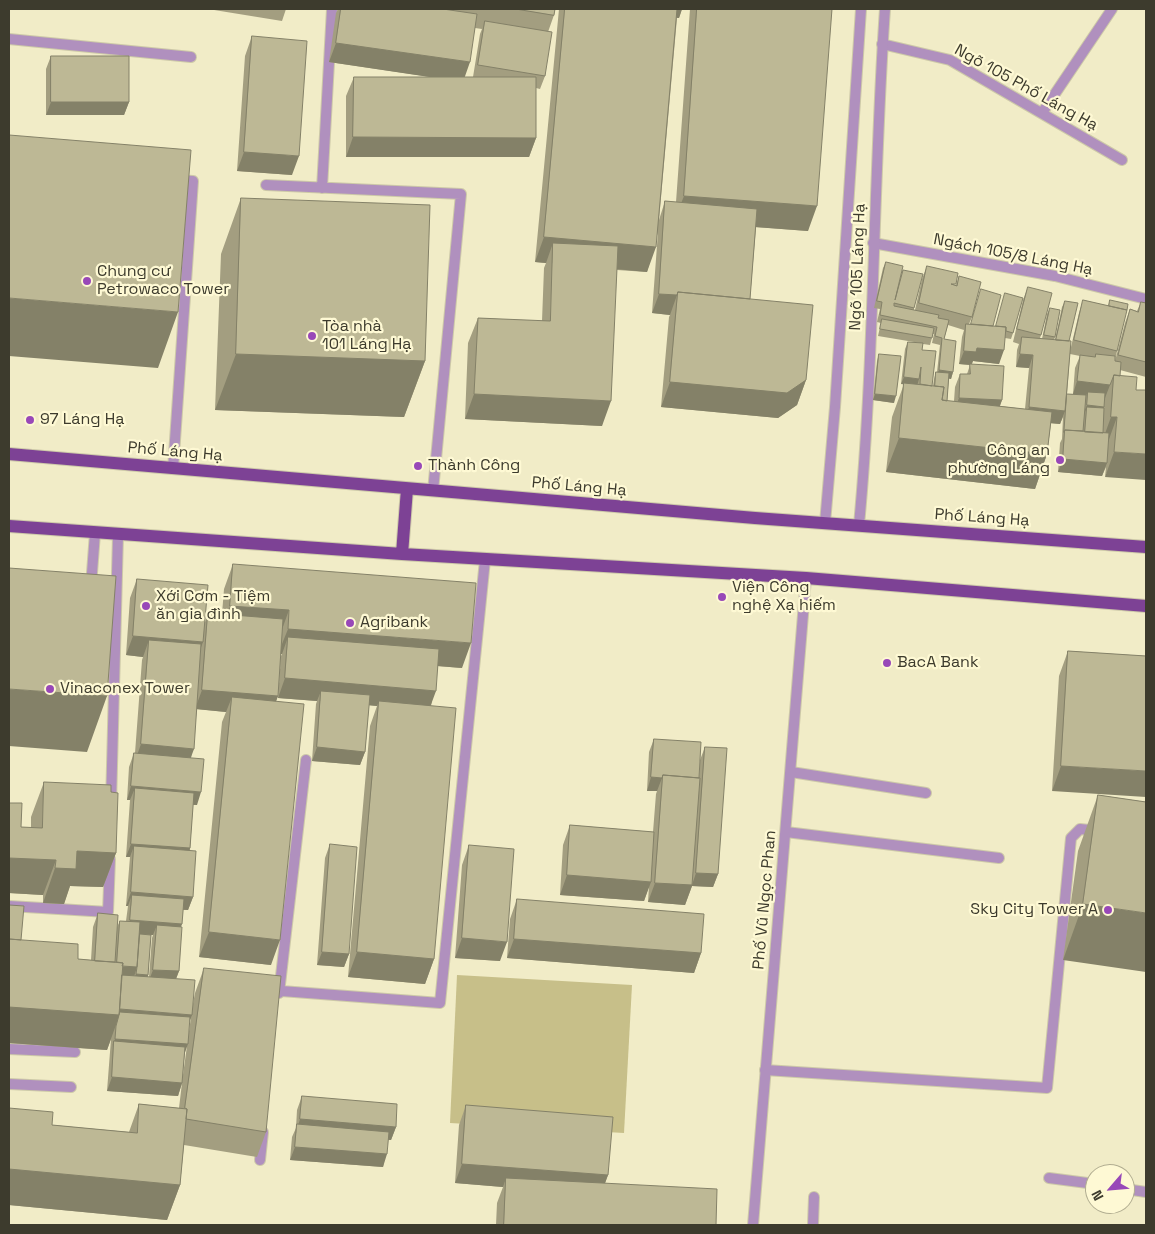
<!DOCTYPE html>
<html>
<head>
<meta charset="utf-8">
<style>
  body { margin:0 }
  #map { position:relative; width:1155px; height:1234px; overflow:hidden; background:#f1ecc7; font-family:"Space Grotesk",sans-serif }
  canvas { display:block }
  .frame { position:absolute; inset:0; border:10px solid #3d3b2d; pointer-events:none }
  .north { position:absolute; left:1085px; top:1164px; width:50px; height:50px; box-sizing:border-box; background:#fef9d4; border:1px solid #b1ad91; border-radius:50%; rotate:243deg; font-size:14px; font-weight:700; line-height:20px; text-align:center; color:#3d3b2d }
  .north::after { content:''; display:block; margin:auto; width:18px; height:22px; background:#9848b8; clip-path:polygon(50% 0,100% 100%,50% 72%,0 100%) }
</style>
</head>
<body>
<div id="map">
<canvas width="1155" height="1234"></canvas>
<div class="frame"></div>
<div class="north">N</div>
</div>
<script>
const context = document.querySelector('canvas').getContext('2d');
context.lineJoin = 'round';
function fill(path, color) {
  context.fillStyle = color;
  context.fill(path, 'evenodd');
}
function trace(path, color, width, dash) {
  context.strokeStyle = color;
  context.lineWidth = width;
  context.lineCap = dash ? 'butt' : 'round';
  context.setLineDash(dash || []);
  context.stroke(path);
}
function label(font, color, halo, rows, align = 'center') {
  context.font = font + ' "Space Grotesk",sans-serif';
  context.lineWidth = 4.5;
  context.setLineDash([]);
  context.textBaseline = 'middle';
  context.strokeStyle = halo;
  context.fillStyle = color;
  for (const [text, x, y, turn = 0] of rows) {
    context.save();
    context.translate(x, y);
    context.rotate((+turn || 0) * Math.PI / 180);
    context.textAlign = isNaN(turn) ? turn : align;
    if (halo) context.strokeText(text, 0, 0);
    context.fillText(text, 0, 0);
    context.restore();
  }
}
fill(new Path2D(`
  M457 975 632 985 624 1133 450 1123Z`), '#c7bf89');
const service = new Path2D(`
  M9 39 191 57
  M882 44 950 60 1122 160
  M1042 113 1112 9
  M266 185 461 194 433 491
  M322 188 332 9
  M873 243 1055 276 1146 299
  M173 469 193 181 177 180
  M825 523 835 407 861 9
  M91 586 95 533
  M791 772 926 793
  M111 804 118 535
  M786 832 999 858
  M9 906 108 912 110 859
  M268 990 440 1003 485 560
  M279 993 306 760
  M9 1049 75 1052
  M765 1070 1047 1088 1071 838 1080 829 1099 831
  M9 1084 71 1087
  M260 1160 263 1132
  M1049 1178 1095 1184
  M1125 1189 1146 1192
  M813 1225 814 1197`);
const minor = new Path2D(`
  M859 525C875 354 873 181 885 9`);
const tertiary = new Path2D(`
  M753 1225 806 578`);
const primary = new Path2D(`
  M9 454 755 518 1146 547
  M9 526 402 554 806 578 1146 606
  M402 554 407 489`);
trace(service, '#cdc9a8', 12);
trace(minor, '#cdc9a8', 12);
trace(tertiary, '#cdc9a8', 12);
trace(primary, '#cdc9a8', 14);
trace(service, '#b090be', 10);
trace(minor, '#b090be', 10);
trace(tertiary, '#b090be', 10);
trace(primary, '#7d4295', 12);
fill(new Path2D(`
  M208 9H286L282 21Z
  M338 9H555L554 15 548 32 545 76 540 89 536 88V138L529 157H346V96L354 77H431L329 62 336 13ZM475 28 482 29 480 34 473 77H464Z
  M559 9H682L679 18H677L659 220 665 201 676 202 690 9H832L808 231 756 227 750 299 806 380 797 405 778 418 661 407 669 317 670 315 652 313 658 232 647 272 617 270 602 426 465 419 468 343 478 318 542 321 544 268 546 263 535 262Z
  M252 36 292 175 237 171 245 56Z
  M51 56 129 102 124 115H46V69Z
  M241 198 425 361 404 417 215 410 221 254Z
  M886 262 898 287 903 270 914 308V310H915L922 279 927 266 955 285H956L959 276 972 317 969 324H971L981 289 993 326H996L1005 293 1013 333 1011 339 1005 338 999 364 973 361 972 364 1002 400 1000 406 1025 409 1029 368 1016 367 1017 350 1019 344 1013 342 1023 300 1028 287 1041 335 1040 338 1042 339 1047 314 1050 308 1055 337 1054 340H1055L1062 307 1065 301 1069 341 1071 347 1079 313 1083 300 1108 306 1110 300 1117 351 1115 361 1125 323 1130 309 1137 311 1141 302 1146 303V377L1120 370V376L1136 390H1146L1105 477 1106 467 1102 476 1058 472 1060 443 1062 439 1063 417 1060 424 1051 423 1047 454 1035 489 886 472 892 417 904 384H901L905 349 908 342 920 343 878 336 881 323 877 322 880 309 874 308 883 268ZM948 325 964 330 962 337 959 364 970 365 967 374H960L955 387 954 401H947L949 378 951 379 953 372 944 339ZM933 334H934L932 343 940 345 937 372H936L934 379 933 386H932L922 350 923 344 930 345ZM1070 354 1080 356 1075 368 1073 394H1067Z
  M879 354 894 403 873 400 877 361Z
  M233 564 462 668 438 666 431 706 434 959 425 984 348 977 370 726 377 706 369 705 365 752 360 765 312 761 316 704 317 701 278 698 281 656 282 654H281L278 696 276 701 271 965 199 957 222 722 226 712 197 709 191 758 197 805H193L190 850 193 897 188 910H183L181 927 179 971 176 979 192 1009 195 993 204 968 266 1132 257 1157 184 1145 180 1185 167 1220 9 1205V1108L52 1125 129 1132 139 1104 179 1108 182 1083 178 1096 107 1091 111 1039 107 1050 9 1043V905L21 940 78 959 91 960 93 927 98 913 117 927 120 921H126L128 906H126L130 857H126L130 800H127L129 767 134 753H135L142 660 143 657 126 655 130 598 137 579 205 622 208 613 222 614 224 589ZM151 935H153L152 938 149 977H148ZM191 1017 182 1082 185 1052 189 1022Z
  M1068 651 1146 656 1052 791 1059 676Z
  M654 739 699 778 700 760 705 747 718 874 713 887 692 886 685 905 648 902 649 886 644 901 560 895 563 845 570 825 653 832 656 794 657 791H647L649 752Z
  M44 782 111 792 116 853 103 887 70 886 64 904 43 903V895L9 893V803L21 827 31 828V817Z
  M1098 795 1146 802 1063 960 1078 851Z
  M330 844 349 954 344 967 317 965 325 858Z
  M469 845 500 961 455 958 462 865Z
  M517 899 701 953 694 973 507 958 510 919Z
  M302 1096 396 1127 391 1140H388L383 1167 290 1160 292 1137 296 1128 297 1110Z
  M466 1105 608 1175 605 1183 716 1225H496L497 1203 503 1187 455 1183 459 1125Z`), '#a39e80');
fill(new Path2D(`
  M673 9H682L679 18 670 17Z
  M336 43 470 62 463 82 329 62Z
  M51 102H129L124 115H46Z
  M353 137 536 138 529 157H346Z
  M244 152 299 156 292 175 237 171Z
  M684 196 817 206 808 231 674 221Z
  M544 237 656 247 647 272 552 263 553 243 546 263 535 262Z
  M659 294 677 295 670 315 652 313Z
  M9 298 178 312 158 368 9 356Z
  M977 348 1004 350 999 364 973 361 971 365 959 364 964 351Z
  M236 354 425 361 404 417 215 410Z
  M1020 354 1033 355 1029 368 1016 367Z
  M939 370 953 372 951 379 936 377Z
  M904 377 919 379 917 386 901 384Z
  M806 380 797 405 778 418 661 407 670 382Z
  M1077 381 1110 385 1105 398 1088 396V392L1086 396 1073 394Z
  M474 394 611 401 602 426 465 419Z
  M875 394 896 396 894 403 873 400Z
  M959 398 1002 400 997 413 954 411Z
  M1087 405 1104 407 1101 414 1087 407 1085 412H1084Z
  M1029 407 1065 411 1060 424 1024 421Z
  M1111 417H1117L1108 442H1102Z
  M899 438 1047 454 1035 489 886 472Z
  M1114 452 1146 454V480L1105 477Z
  M1063 459 1107 463 1102 476 1058 472Z
  M230 606 289 610 280 635 221 631Z
  M288 629 471 643 462 668 287 654 288 637 282 654H278Z
  M133 636 203 642 196 661 149 640 143 657 126 655Z
  M285 678 436 691 429 710 379 701 377 706 320 701 321 691 317 701 278 698Z
  M9 689 107 696 87 752 9 746Z
  M202 690 278 696 271 715 232 697 226 712 195 709Z
  M141 744 194 749 187 768 134 764Z
  M317 747 365 752 360 765 312 761Z
  M1061 766 1146 771V797L1052 791Z
  M651 777 662 778 657 791H647Z
  M131 786 201 792 197 805 134 800 135 788 130 800H127Z
  M131 844 190 848 186 861 134 846 130 857H126Z
  M77 851 116 853 103 887 70 886 64 904 43 903 55 868Z
  M9 858 56 860 43 895 9 893Z
  M696 873 718 874 713 887 692 886 685 905 648 902 655 883 692 885Z
  M567 875 651 882 644 901 560 895Z
  M131 892 193 897 188 910 131 906 132 895 128 906H126Z
  M1083 904 1146 913V972L1063 960Z
  M130 920 182 924 177 937 157 925 153 935 126 933Z
  M209 932 280 940 271 965 199 957Z
  M462 938 507 942 500 961 455 958Z
  M514 939 701 953 694 973 507 958Z
  M322 952 349 954 344 967 317 965Z
  M357 952 434 959 425 984 348 977Z
  M116 966 137 967 133 980 120 979Z
  M153 970 179 971 174 984 148 983Z
  M136 974 148 975 146 982 133 981Z
  M9 1007 118 1009 192 1015 187 1028 117 1022 107 1050 9 1043Z
  M115 1039 188 1044 183 1058 114 1041 110 1052Z
  M112 1077 182 1083 178 1096 107 1091Z
  M300 1119 396 1127 391 1140 296 1133 297 1129Z
  M295 1147 387 1154 383 1167 290 1160Z
  M462 1164 608 1175 601 1194 506 1178 503 1187 455 1183Z
  M9 1169 180 1185 167 1220 9 1205Z`), '#848168');
const building = new Path2D(`
  M341 9H443L477 14 470 62 336 43Z
  M516 9H555L554 15Z
  M565 9H677L656 247 544 237Z
  M697 9H832L817 206 684 196Z
  M485 21 552 32 545 76 478 65Z
  M252 36 307 41 299 156 244 152Z
  M51 56H129V102H51Z
  M354 77H536V138L353 137Z
  M9 135 191 150 178 312 9 298Z
  M241 198 430 205 425 361 236 354Z
  M665 201 757 209 750 299 678 292 677 295 659 294Z
  M553 243 618 246 611 401 474 394 478 318 550 321Z
  M886 262 903 266 895 300 903 270 923 274 914 308 894 303V306L939 315 938 318 949 320 944 339 956 341 953 372 939 370 942 338 935 336 937 327 880 315 882 302 877 301Z
  M927 266 958 273 956 284H951L957 286 959 276 981 282 972 317 919 303Z
  M1028 287 1052 293 1041 335 1017 329Z
  M981 289 1001 295 993 326 971 324Z
  M678 292 813 305 806 380 787 393 670 382Z
  M1005 293 1023 298 1013 333 1006 331V327L996 326Z
  M1083 300 1127 310 1117 351 1074 340Z
  M1110 300 1128 304 1127 310 1109 306Z
  M1065 301 1078 303 1069 341 1056 340Z
  M1141 302 1146 303V362L1118 355 1130 309 1138 312Z
  M1050 308 1060 310 1055 337 1044 335Z
  M882 319 934 328 932 338 880 329Z
  M966 324 1006 327 1004 350 977 348 976 352 964 351Z
  M1022 337 1071 341 1065 411 1029 407 1033 355 1020 354Z
  M908 342 923 343 922 350 936 351 932 386 920 384 921 367 919 379 904 377Z
  M879 354 901 356 896 396 875 394Z
  M1096 354 1115 356V361L1121 362 1120 376 1114 375 1110 385 1077 381 1080 355 1095 357Z
  M970 364 1004 366 1002 400 959 398 960 374H970Z
  M936 372 949 373 947 401 942 400 944 387 935 386Z
  M1114 375 1137 377 1136 390H1146V454L1114 452 1117 417H1111Z
  M904 383 944 387 942 400 1052 412 1047 454 899 438Z
  M1088 392 1105 393 1104 407 1087 405Z
  M1067 394 1086 395 1083 431 1065 430 1064 432Z
  M1087 407 1104 408 1103 433 1085 432Z
  M1065 430 1109 433 1107 463 1063 459Z
  M233 564 476 583 471 643 288 629 289 610 230 606Z
  M9 568 116 576 107 696 9 689Z
  M137 579 208 585 203 642 133 636Z
  M208 613 283 619 278 696 202 690Z
  M288 637 439 649 436 691 285 678Z
  M149 640 201 644 194 749 141 744Z
  M1068 651 1146 656V771L1061 766Z
  M321 691 370 695 365 752 317 747Z
  M232 697 304 704 280 940 209 932Z
  M379 701 456 708 434 959 357 952Z
  M654 739 701 742 699 778 663 775 662 778 651 777Z
  M705 747 727 748 718 874 696 873Z
  M134 753 204 759 201 792 131 786Z
  M663 775 700 778 692 885 655 883Z
  M44 782 111 785V792L118 793 116 853 77 851 76 869 55 868 56 860 9 858V803H22L21 827 42 828Z
  M135 788 194 793 190 848 131 844Z
  M1098 795 1146 802V913L1083 904Z
  M570 825 654 832 651 882 567 875Z
  M330 844 357 847 349 954 322 952Z
  M469 845 514 849 507 942 462 938Z
  M134 846 196 851 193 897 131 892Z
  M132 895 184 899 182 924 130 920Z
  M517 899 704 914 701 953 514 939Z
  M9 905 24 906 21 940 9 939Z
  M98 913 118 915 115 962 95 961Z
  M120 921 140 922 137 967 122 966 123 963 117 962Z
  M157 925 182 927 179 971 153 970Z
  M140 934 151 935 148 975 136 974 137 967Z
  M9 939 78 944V959L123 963 119 1015 9 1007Z
  M204 968 281 976 266 1132 186 1119 187 1109 185 1108Z
  M122 975 195 980 192 1015 120 1009Z
  M120 1012 190 1017 188 1044 115 1039 116 1026 119 1015Z
  M114 1041 185 1047 182 1083 112 1077Z
  M302 1096 397 1104 396 1127 300 1119Z
  M139 1104 187 1109 180 1185 9 1169V1108L53 1112 52 1125 137 1133Z
  M466 1105 613 1117 608 1175 462 1164Z
  M297 1124 389 1132 387 1154 295 1147Z
  M506 1178 717 1189 716 1225H504Z`);
fill(building, '#bdb895');
trace(building, '#848168', 1);
for (const [x, y, r, color] of [
  [87,281,5,"#9848b8"],
  [312,336,5,"#9848b8"],
  [30,420,5,"#9848b8"],
  [1060,460,5,"#9848b8"],
  [418,466,5,"#9848b8"],
  [722,597,5,"#9848b8"],
  [146,606,5,"#9848b8"],
  [350,623,5,"#9848b8"],
  [887,663,5,"#9848b8"],
  [50,689,5,"#9848b8"],
  [1108,910,5,"#9848b8"]
]) {
  const dot = new Path2D();
  dot.arc(x, y, r, 0, 2 * Math.PI);
  context.fillStyle = color;
  context.fill(dot);
  trace(dot, '#fef9d4', 2);
}
label('16px', '#3d3b2d', '#fef9d4', [
  ["Ngõ 105 Phố Láng Hạ",1026,88,29],
  ["Ngách 105/8 Láng Hạ",1013,255,11],
  ["Ngõ 105 Láng Hạ",858,267,-88],
  ["Phố Láng Hạ",175,452,5],
  ["Phố Láng Hạ",579,487,5],
  ["Phố Láng Hạ",982,518,4],
  ["Phố Vũ Ngọc Phan",765,900,-85]
]);
label('16px', '#3d3b2d', '#fef9d4', [
  ["Chung cư",97,272],
  ["Petrowaco Tower",97,290],
  ["Tòa nhà",322,327],
  ["101 Láng Hạ",322,345],
  ["97 Láng Hạ",40,420],
  ["Công an",1050,451,"right"],
  ["phường Láng",1050,469,"right"],
  ["Thành Công",428,466],
  ["Viện Công",732,588],
  ["nghệ Xạ hiếm",732,606],
  ["Xới Cơm - Tiệm",156,597],
  ["ăn gia đình",156,615],
  ["Agribank",360,623],
  ["BacA Bank",897,663],
  ["Vinaconex Tower",60,689],
  ["Sky City Tower A",1098,910,"right"]
], 'left');
</script>
</body>
</html>
